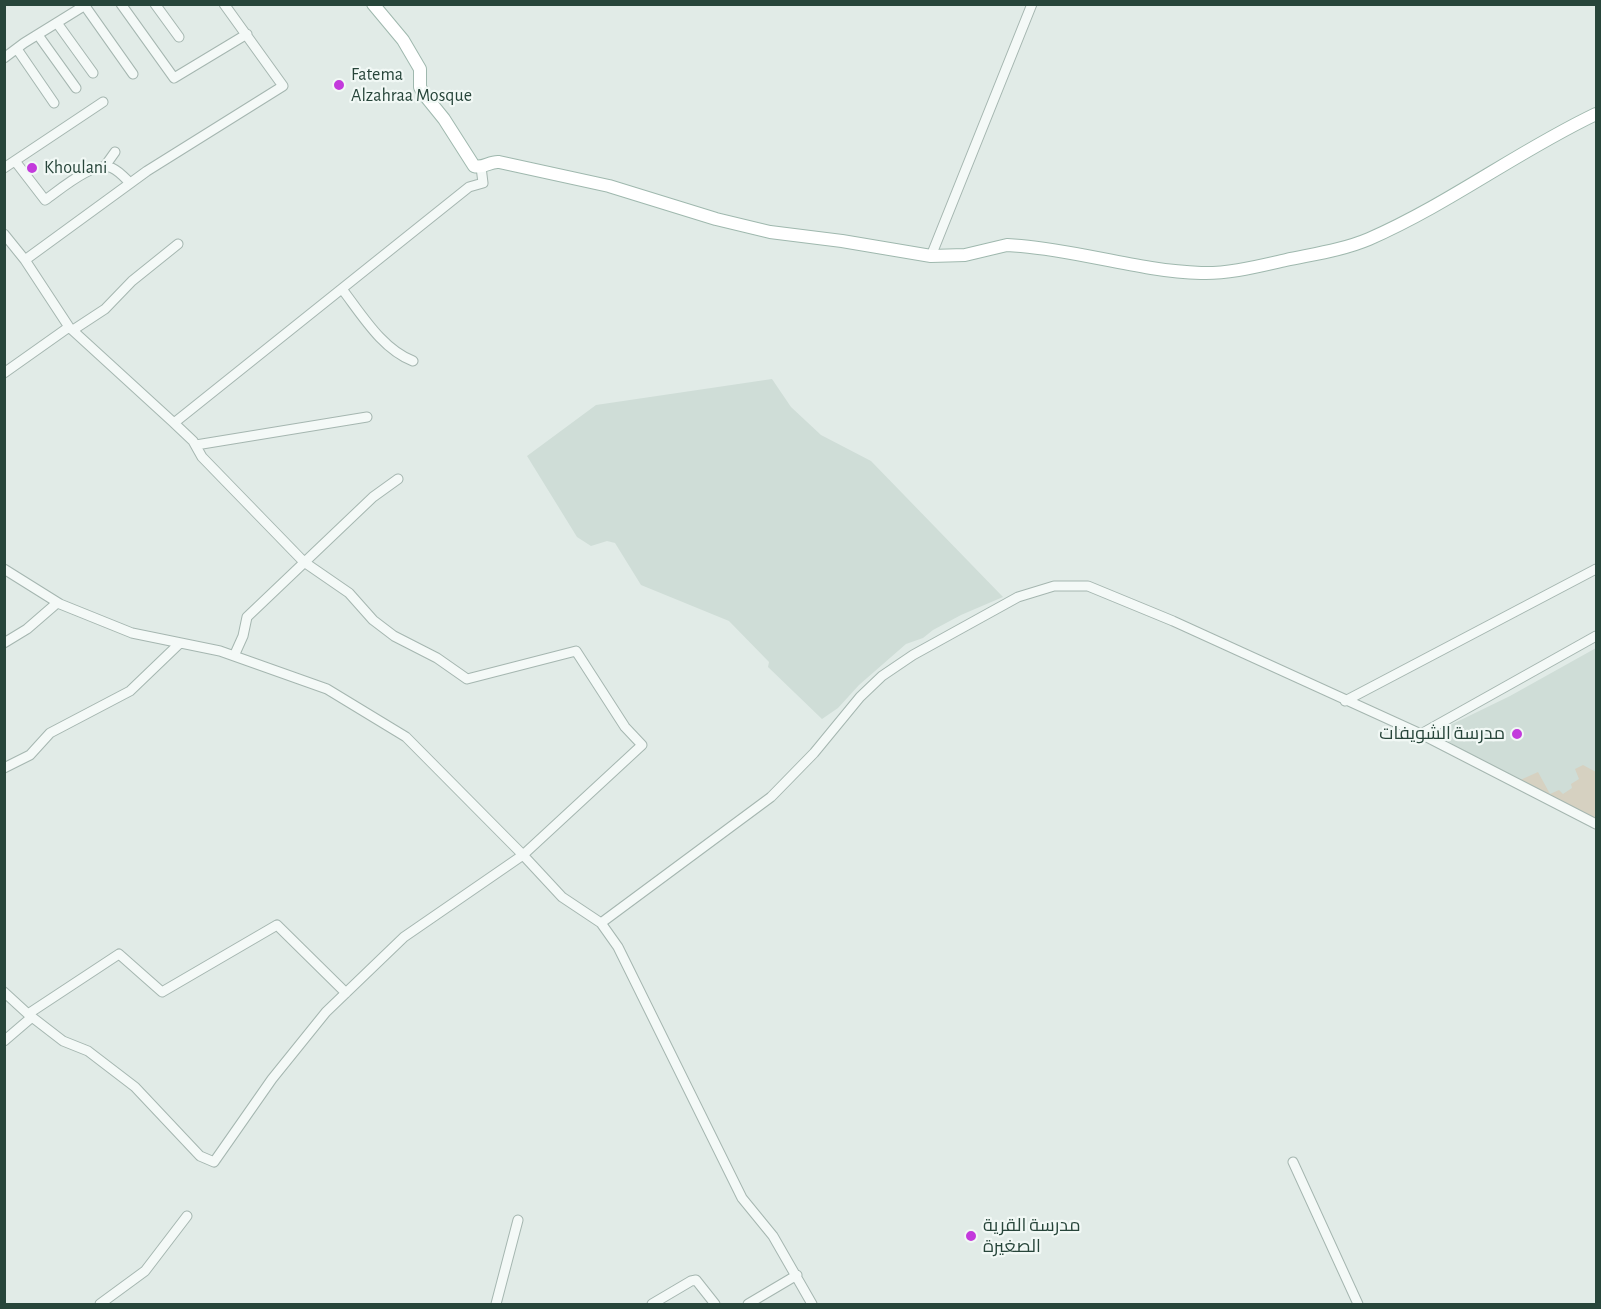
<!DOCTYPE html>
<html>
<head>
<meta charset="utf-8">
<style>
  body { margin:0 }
  #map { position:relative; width:1601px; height:1309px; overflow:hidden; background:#e1ebe7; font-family:"Alegreya Sans",sans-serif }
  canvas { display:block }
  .frame { position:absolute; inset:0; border:6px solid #27453a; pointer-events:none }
</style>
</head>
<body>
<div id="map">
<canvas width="1601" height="1309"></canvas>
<div class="frame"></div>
</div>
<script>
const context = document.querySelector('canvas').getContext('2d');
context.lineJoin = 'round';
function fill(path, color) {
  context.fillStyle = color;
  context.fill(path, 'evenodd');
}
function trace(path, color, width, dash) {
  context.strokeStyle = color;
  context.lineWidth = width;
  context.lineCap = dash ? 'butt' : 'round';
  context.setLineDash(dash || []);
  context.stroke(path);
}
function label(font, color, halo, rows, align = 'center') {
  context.font = font + ' "Alegreya Sans",Cairo,sans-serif';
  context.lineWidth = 4.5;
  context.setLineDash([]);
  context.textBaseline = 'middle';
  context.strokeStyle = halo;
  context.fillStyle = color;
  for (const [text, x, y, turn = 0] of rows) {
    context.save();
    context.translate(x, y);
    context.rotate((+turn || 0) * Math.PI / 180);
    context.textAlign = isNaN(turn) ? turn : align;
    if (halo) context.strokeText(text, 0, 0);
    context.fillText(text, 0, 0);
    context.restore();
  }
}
fill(new Path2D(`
  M772 379 791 407 821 435 871 461 1003 597 961 615 933 630 923 638 906 644 859 685 838 708 822 719 768 667 769 662 729 621 641 585 615 543 607 541 591 546 577 537 527 456 596 405Z
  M1596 648V819L1518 781 1438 736V731L1510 696Z`), '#cfddd7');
fill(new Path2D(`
  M1583 765 1596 772V819L1518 781 1538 772 1550 794 1559 790 1563 794 1572 788 1571 784 1579 779 1575 769Z`), '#d6d1c1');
const minor = new Path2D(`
  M121 4 174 78 247 34
  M155 4 179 37
  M85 6 133 74
  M57 23 93 73
  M38 35 76 88
  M17 49 54 103
  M4 58 24 43 87 4
  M15 161 45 200C61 189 94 160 112 168 119 171 125 178 130 183
  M105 166 115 152
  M4 168 103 102
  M4 234 25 260 69 327 174 423 469 187 483 183 481 167
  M931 256 1032 4
  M25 260 147 171 283 86 224 4
  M342 289C362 315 382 349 413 361
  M73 330 105 309 132 281 178 244
  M4 373 69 327
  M196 445 367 417
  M4 569 60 604 132 633 220 651 327 689 406 737 523 855 562 897 601 923 618 947 742 1198 773 1236 812 1304
  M1596 636 1421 734 1596 824
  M4 643 27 629 57 603
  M234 656 243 636 247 617 373 497 398 479
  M1345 701 1596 569
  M4 768 30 755 50 733 130 691 180 643
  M601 923 771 797 814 753 860 697 882 676 913 655 1018 597 1054 586H1088L1173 621 1421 734
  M4 992 28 1014 63 1041 88 1051 135 1087 200 1156 214 1162 272 1079 326 1012 404 937 523 855 642 745 625 727 576 651 467 679 437 658 394 636 373 620 349 593 304 562 202 457 193 441 174 423
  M28 1014 119 954 162 992 277 925 346 993
  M4 1041 32 1017
  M1293 1162 1358 1304
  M100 1304 145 1271 187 1216
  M496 1304 518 1220
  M652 1304 691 1281 696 1280 715 1304
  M748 1304 797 1275`);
const major = new Path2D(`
  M373 4 403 40 420 69V87L423 93 444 119 474 166C483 169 490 161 499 162L609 186 716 219 770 232 842 241 931 256 965 255 1007 245 1021 246C1081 251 1140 271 1201 273 1229 274 1259 266 1286 260 1314 254 1343 250 1369 239 1449 204 1518 151 1596 114`);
trace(minor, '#a5b6b0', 11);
trace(major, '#9fb8ae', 14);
trace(minor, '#f4f9f7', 9);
trace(major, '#fff', 12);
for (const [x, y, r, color] of [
  [339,85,6,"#c33adc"],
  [32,168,6,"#c33adc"],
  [1517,734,6,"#c33adc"],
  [971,1236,6,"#c33adc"]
]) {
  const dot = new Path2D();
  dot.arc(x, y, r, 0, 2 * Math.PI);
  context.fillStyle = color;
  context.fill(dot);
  trace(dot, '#f1f8f5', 2);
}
label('18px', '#27453a', '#f1f8f5', [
  ["Fatema",351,75],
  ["Alzahraa Mosque",351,96],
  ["Khoulani",44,168],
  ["مدرسة الشويفات",1505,734,"right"],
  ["مدرسة القرية",983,1226],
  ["الصغيرة",983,1247]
], 'left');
</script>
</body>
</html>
